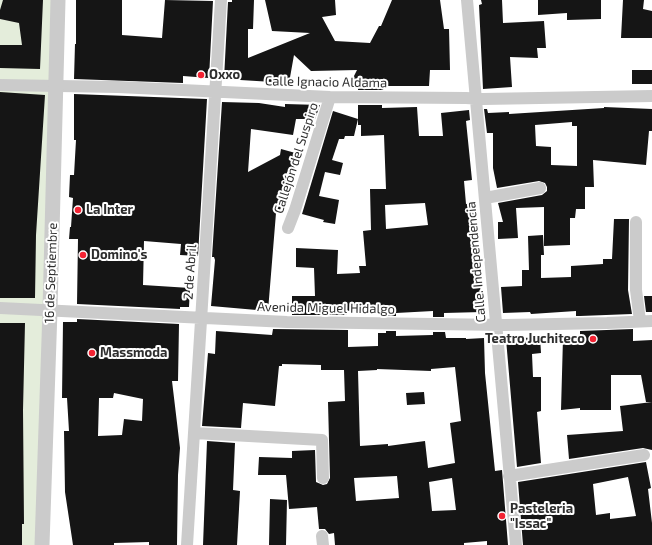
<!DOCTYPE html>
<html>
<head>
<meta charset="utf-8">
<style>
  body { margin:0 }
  canvas { display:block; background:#fff }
</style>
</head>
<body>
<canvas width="652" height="545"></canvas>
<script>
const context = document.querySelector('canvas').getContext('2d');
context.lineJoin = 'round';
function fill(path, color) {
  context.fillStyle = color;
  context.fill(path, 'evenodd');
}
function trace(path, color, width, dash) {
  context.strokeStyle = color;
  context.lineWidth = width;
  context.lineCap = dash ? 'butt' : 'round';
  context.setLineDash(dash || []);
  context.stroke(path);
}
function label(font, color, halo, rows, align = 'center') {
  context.font = font + ' "Exo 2",sans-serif';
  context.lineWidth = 4;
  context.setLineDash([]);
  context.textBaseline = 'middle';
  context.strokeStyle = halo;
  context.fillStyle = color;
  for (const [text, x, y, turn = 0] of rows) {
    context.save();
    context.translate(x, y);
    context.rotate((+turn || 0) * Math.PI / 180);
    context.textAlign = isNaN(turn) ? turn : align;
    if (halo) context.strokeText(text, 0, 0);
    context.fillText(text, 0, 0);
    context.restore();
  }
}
fill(new Path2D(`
  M0 0H58L42 545H0Z`), '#e4eddb');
fill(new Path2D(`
  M3 0H43L40 69 0 68V45H22L19 23 0 19V10Z
  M76 0H122V35L162 38 165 0 213 1 209 78 183 76V83L74 79 75 44H76Z
  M232 0H254L253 29H248V58L310 33 272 31 265 0H335L336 15 322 17 335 41 370 43 379 26H381L392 0H440L444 29H449L450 70H430L429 86H384L383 90H358V88H348L357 70 311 71 294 55 289 83 224 79 228 2H232Z
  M481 0H502L503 23 544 21 546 48H537L538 58 510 57 512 87 483 89 479 5 482 4Z
  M538 0H601V19L567 20V13L538 15Z
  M623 0H644L643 9 652 11V38H621Z
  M632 70H652V84H632Z
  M0 92 45 95 36 235 35 298H0Z
  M74 94 207 99 198 256 180 255 181 244 144 241 143 285 190 288 189 307H180V309L77 304 78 239H69L70 227H71L73 198 69 197 70 175H74L76 140H74Z
  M222 102 259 103 285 107V104L320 105 315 119H296L293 135 251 129 248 172 280 155 281 149 299 154 279 213H276L268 311 211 306 215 260 214 257H212Z
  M358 105H382V108L417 107 419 136H443L441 113 469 110 470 120 466 121 472 180 464 181 466 204 474 203 482 312 444 313V317H433V311L396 313V316H385V309L347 311V315H292V296H315L314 268 296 267V248L338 250 337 274 360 273 359 266H366L363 231 371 230 370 189H386L384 135 361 136V125H358ZM425 203 428 225 386 229 385 205Z
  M604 107 652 109V131H649L646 165 593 160 594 187H585V209H576L575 218H570V245L544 246V207L516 208 518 238 498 239V222H503L498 203 542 195 547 191V187L545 183 539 181 497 188 493 168V133H487L484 109H487L488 113 509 112V114L604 108ZM572 122V126H577V166L551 165V147L536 146 535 125Z
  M333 111 358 119 354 136H345L344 139H339L332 160 343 163 340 175 325 172 319 196 339 200 335 224 323 222 324 220 302 214Z
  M614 219H629L628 290 632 314 580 316H576V311L531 314 530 312 503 313 501 287 522 286V270H529L528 236 543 235 544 255H541V278L571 277V266L603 264V259H612Z
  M644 296H652V312H646Z
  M77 319 179 324 178 381H172L180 448 178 475 177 545H149V542L114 543V545H73L65 492 64 431H69L67 398H62L63 322H77ZM114 393 143 399 142 421 124 419 122 435 98 436 99 398H113Z
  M0 323H25L23 410 24 524H22V545H0Z
  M273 329 348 330V347L378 346V333H386V331H396V336L432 335H433V332H445L446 338H466V339L484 338 485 373 495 471 502 470 508 545H487V541L464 543V545H335L334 533 329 534 325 529H319L317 507 289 509 286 475H258L259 457 292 458V451L315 450 316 482 323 485 327 484 330 478 328 402 345 401 344 370H321V365L282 364V366H279L275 406 243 403 241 428 202 426 208 353 215 354 216 331 272 335ZM455 367 461 421 450 423 455 463 428 468 425 441 388 446V444L360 446 358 371 377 370V369L431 371V369ZM397 476 399 498 356 501 354 478ZM452 478 456 510 432 511 429 482Z
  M633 329V341L652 340V402H646L641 375H611V410H580V408L561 410 563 338H580V331Z
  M540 337 541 353 532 354 533 377H541V411L537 412 541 463 517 467 506 339Z
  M424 392 425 404 407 405 406 393Z
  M652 402V450L643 448 569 459 567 435 623 431 620 406Z
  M207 441 235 443 233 490 240 491 237 545H203Z
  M646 462 651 488 648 489 652 523V545H523L518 482ZM628 477 636 516 610 519V513L596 515 593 484Z
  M270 499 287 500 286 545H269Z`), '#151515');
trace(new Path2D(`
  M467 0 516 545
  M0 85 118 87 330 97 466 98 483 99 652 96
  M485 198 540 188
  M636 222V290L640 321
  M288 228 295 210 330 97
  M0 308 287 322 505 325 607 323 652 321
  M194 433 322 440 323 478
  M509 476 644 455
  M322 536 323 545
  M187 545 221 0`), '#cbcbcb', 12);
trace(new Path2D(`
  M42 545 50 310 58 0`), '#cbcbcb', 15);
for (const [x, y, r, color] of [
  [201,75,4,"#f32333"],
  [78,210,4,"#f32333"],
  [83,255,4,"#f32333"],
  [593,339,4,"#f32333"],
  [92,353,4,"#f32333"],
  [502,516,4,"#f32333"]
]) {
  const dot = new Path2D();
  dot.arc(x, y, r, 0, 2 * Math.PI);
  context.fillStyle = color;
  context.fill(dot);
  trace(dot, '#fff', 1.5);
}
label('bold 13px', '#2e2e2e', '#fff', [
  ["Oxxo",209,75],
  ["La Inter",86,210],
  ["Domino's",91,255],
  ["Teatro Juchiteco",585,339,"right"],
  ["Massmoda",100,353],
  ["Pasteleria",510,509],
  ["\"Issac\"",510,524]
], 'left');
label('13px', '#2e2e2e', '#fff', [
  ["Calle Ignacio Aldama",326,82,1],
  ["Callejón del Suspiro",296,158,-72],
  ["Calle. Independencia",476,262,-95],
  ["2 de Abril",190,272,-86],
  ["16 de Septiembre",51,273,-88],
  ["Avenida Miguel Hidalgo",326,308,1]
]);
</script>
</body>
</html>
